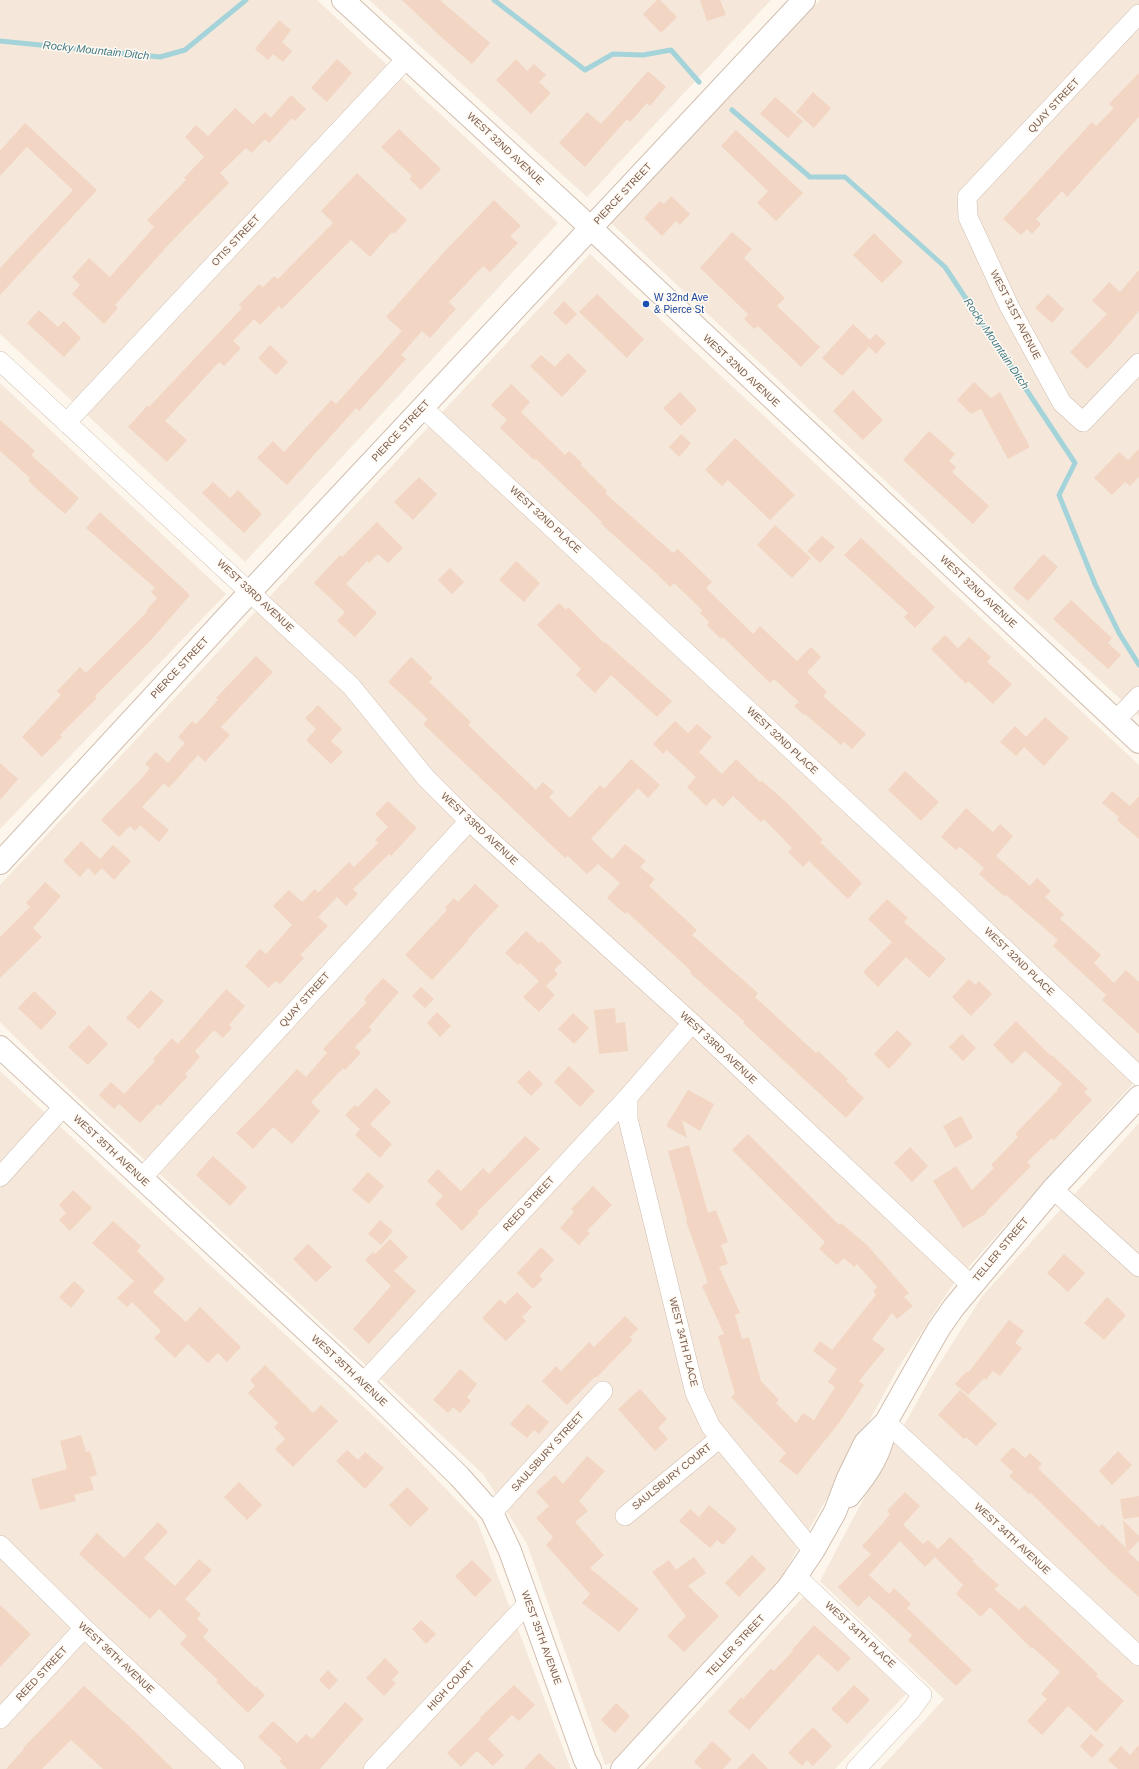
<!DOCTYPE html>
<html>
<head>
<meta charset="utf-8">
<style>
  body { margin:0 }
  canvas { display:block; background:#fdf6ec }
</style>
</head>
<body>
<canvas width="1139" height="1769"></canvas>
<script>
const context = document.querySelector('canvas').getContext('2d');
context.lineJoin = 'round';
function fill(path, color) {
  context.fillStyle = color;
  context.fill(path, 'evenodd');
}
function trace(path, color, width, dash) {
  context.strokeStyle = color;
  context.lineWidth = width;
  context.lineCap = dash ? 'butt' : 'round';
  context.setLineDash(dash || []);
  context.stroke(path);
}
function label(font, color, halo, rows, align = 'center') {
  context.font = font + ' Helvetica,sans-serif';
  context.lineWidth = 3;
  context.setLineDash([]);
  context.textBaseline = 'middle';
  context.strokeStyle = halo;
  context.fillStyle = color;
  for (const [text, x, y, turn = 0] of rows) {
    context.save();
    context.translate(x, y);
    context.rotate((+turn || 0) * Math.PI / 180);
    context.textAlign = isNaN(turn) ? turn : align;
    if (halo) context.strokeText(text, 0, 0);
    context.fillText(text, 0, 0);
    context.restore();
  }
}
fill(new Path2D(`
  M0 0H317L558 223 245 562 0 334Z
  M369 0H771L587 197Z
  M820 0H1139V716L1014 602 611 223Z
  M590 254 1139 765V1077L1065 1158 951 1287 897 1370 830 1493 779 1581 618 1761 605 1765 527 1544 483 1474 50 1072 0 1022V885Z
  M0 383 226 594 0 829Z
  M0 1071 392 1433 477 1521 571 1769H0Z
  M1139 1123V1769H880L944 1699 820 1581 867 1492 929 1380 983 1295Z
  M804 1596 906 1694 835 1769H644Z`), '#f5e8da');
trace(new Path2D(`
  M494 0 585 70 613 54 643 55 671 50 699 82
  M0 41 160 57 185 50 246 0
  M732 110 810 177H845L945 267 1075 463 1059 495 1095 584 1119 633 1139 665`), '#a5d3da', 5);
fill(new Path2D(`
  M402 0H440L490 43 472 64 439 35Z
  M657 0H660L677 17 661 33 643 14Z
  M700 0H720L726 15 707 21Z
  M279 20 291 30 282 42 292 51 283 62 273 54 268 60 255 49Z
  M337 59 352 73 327 102 311 88Z
  M516 59 527 71 534 64 546 75 539 82 551 93 531 114 496 80Z
  M648 71 666 87 650 106 647 103 630 122 627 119 585 167 559 143 587 112 601 124Z
  M1139 73V117L1067 197 1062 191 1036 219 1041 224 1032 234 1027 229 1021 235 1003 219 1092 122 1096 126 1114 108 1109 104Z
  M813 92 831 108 814 128 796 112Z
  M291 95 306 109 295 121 292 118 269 143 265 139 252 153 246 148 220 173 229 183 168 245 115 305 118 308 104 324 72 294 80 285 72 277 89 258 110 277 154 227 147 220 186 180 184 178 204 157 185 137 196 125 208 136 235 108 253 124 265 112 271 118Z
  M775 97 803 121 788 138 760 114Z
  M25 123 97 190 0 295V268L73 190 27 147 0 176V151Z
  M399 129 441 169 421 190 409 179 412 176 381 147Z
  M736 130 803 193 776 221 757 203 768 191 721 146Z
  M357 173 407 220 394 234 392 232 370 257 351 240 282 309 279 306 260 325 254 319 233 341 241 348 224 366 219 362 165 421 187 440 167 462 128 427 148 405 149 407 242 308 239 305 259 284 263 287 274 276 278 279 333 223 321 211Z
  M671 196 690 214 680 225 676 221 662 236 644 218 660 201 664 204Z
  M494 200 521 226 510 236 518 243 490 272 483 266 449 302 456 309 430 338 422 331 401 355 406 359 359 411 356 408 287 485 257 458 273 441 284 452 331 400 336 404 402 331 386 317 446 250Z
  M732 232 752 249 744 258 785 298 777 306 820 347 801 367 758 326 754 329 744 319 748 314 700 268Z
  M874 233 903 262 882 283 853 255Z
  M1139 270V311L1110 345 1087 369 1070 352 1107 314 1092 301 1109 282 1120 292Z
  M597 294 644 339 627 358 579 312Z
  M1048 294 1064 309 1052 323 1035 308Z
  M564 301 577 314 566 325 553 313Z
  M39 310 58 327 64 321 81 338 64 357 27 323Z
  M853 324 870 340 876 334 886 343 876 354 869 347 842 376 822 358Z
  M270 345 288 362 276 375 258 358Z
  M568 353 587 371 562 397 530 366 541 355 555 367Z
  M974 382 991 398 1000 392 1030 447 1008 459 981 409 971 414 957 400Z
  M511 384 530 402 521 412 565 455 569 451 582 463 581 465 607 491 605 493 673 553 678 549 712 582 706 588 753 634 760 626 797 661 811 647 821 657 807 672 827 692 823 696 866 734 852 749 844 742 841 745 805 714 804 715 794 706 799 702 774 679 770 683 723 637 721 639 707 625 709 622 700 613 702 610 674 583 670 587 655 572 600 523 602 522 536 459 534 460 500 428 507 420 491 405Z
  M853 390 883 420 863 440 833 411Z
  M680 392 697 410 681 426 663 408Z
  M0 420 35 451 31 455 79 498 65 514 28 481 30 478 0 451Z
  M929 431 955 454 949 461 956 467 952 472 989 506 973 524 903 460Z
  M681 434 691 443 679 457 669 447Z
  M735 438 795 495 770 520 728 480 722 486 705 470Z
  M1139 449V477L1130 486 1125 482 1112 495 1094 478 1119 452 1128 460Z
  M419 477 437 494 413 520 394 502Z
  M213 482 230 498 238 490 262 514 244 533 202 493Z
  M100 512 190 595 152 639 95 696 97 698 60 735 62 737 42 757 22 737 61 695 57 691 80 667 86 673 147 612 146 611 157 598 151 592 155 588 86 528Z
  M377 522 403 548 388 563 378 554 369 563 367 561 346 584 377 613 355 637 337 621 345 612 314 583 340 555 342 557Z
  M775 525 811 558 792 578 757 545Z
  M822 536 835 547 820 563 807 551Z
  M861 538 935 607 915 628 904 617 908 613 844 555Z
  M1043 554 1058 567 1028 601 1013 588Z
  M516 561 540 583 524 602 499 580Z
  M450 568 464 582 452 594 438 580Z
  M1071 600 1112 638 1108 643 1121 655 1108 669 1053 619Z
  M559 603 566 610 568 607 604 643 605 642 672 701 657 717 611 675 595 693 576 675 581 669 537 625Z
  M945 635 958 648 969 637 991 657 987 662 1012 684 993 704 968 681 966 684 931 649Z
  M256 656 273 672 221 727 230 735 205 762 198 755 169 788 164 783 142 807 169 830 159 842 140 825 135 831 130 826 119 837 101 820 141 779 150 768 145 764 156 752 168 763 185 743 178 737 192 721 196 724 218 700 216 698Z
  M411 657 433 678 429 682 471 722 468 725 536 790 543 782 554 792 549 797 570 818 600 785 604 789 631 759 660 785 648 798 638 788 591 839 612 859 625 844 646 861 640 867 655 879 649 886 697 930 692 935 758 993 755 997 816 1053 818 1051 848 1079 846 1081 864 1098 846 1118 743 1023 745 1022 690 973 691 971 627 912 625 914 607 898 620 883 598 864 587 874 568 856 565 858 423 724 428 719 388 682Z
  M318 705 342 729 331 741 343 752 331 764 306 740 316 729 305 718Z
  M1045 717 1069 738 1044 766 1024 747 1016 756 1000 742 1015 726 1026 737Z
  M675 721 688 733 697 724 712 737 699 752 722 774 736 759 760 782 762 781 787 803 823 840 820 842 862 883 848 899 809 861 803 867 788 852 792 848 764 819 761 822 733 796 723 807 714 798 706 806 687 787 696 777 667 750 663 754 653 744Z
  M0 763 18 779 0 800Z
  M905 771 939 802 921 821 888 790Z
  M1112 791 1130 806 1139 796V839L1117 820 1119 817 1102 803Z
  M388 801 417 828 391 856 389 854 353 889 358 894 346 906 337 897 318 917 328 926 300 955 304 958 280 984 275 981 269 988 245 966 260 949 266 954 292 925 273 906 289 890 302 902 315 889 318 893 349 862 354 867 378 843 375 840 388 827 375 814Z
  M966 808 993 832 1000 824 1013 836 996 856 1030 886 1037 878 1051 891 1045 897 1064 914 1060 919 1101 955 1094 963 1114 983 1126 970 1139 982V1034L1102 1000 1106 995 1053 946 1058 940 1006 895 1005 897 979 874 984 868 960 847 956 850 941 837Z
  M81 841 100 859 113 845 131 861 114 880 102 868 95 875 88 868 80 877 63 861Z
  M45 882 61 896 33 928 42 937 0 978V937L30 907 26 903Z
  M475 884 499 906 467 940 468 941 432 980 405 955 447 910 445 908 454 898 458 902Z
  M887 899 908 918 904 922 946 959 929 978 906 957 878 987 863 972 892 942 868 919Z
  M526 931 539 943 541 941 562 962 554 970 558 974 546 986 555 995 539 1012 523 997 539 981 520 963 518 965 505 953Z
  M383 978 399 992 369 1027 372 1030 355 1047 361 1053 345 1070 343 1068 311 1102 320 1111 292 1144 273 1127 253 1149 236 1133 260 1109 297 1069 306 1077 327 1053 323 1049 367 1002 364 999Z
  M969 979 975 985 979 981 992 994 971 1016 952 997Z
  M421 987 434 999 425 1008 412 996Z
  M226 989 245 1006 229 1025 232 1028 223 1038 214 1030 195 1051 200 1057 185 1074 188 1076 160 1106 158 1104 140 1123 119 1104 114 1109 99 1095 111 1082 124 1094 155 1061 153 1059 172 1038 178 1044Z
  M151 990 164 1001 139 1029 126 1018Z
  M34 991 57 1013 41 1030 18 1008Z
  M615 1008 616 1023 625 1022 628 1051 599 1054 594 1010Z
  M437 1012 451 1026 440 1037 427 1023Z
  M573 1013 589 1028 574 1044 558 1029Z
  M1016 1021 1051 1056 1052 1055 1088 1089 1084 1092 1092 1100 1054 1140 1052 1138 1027 1162 1031 1166 986 1212 987 1213 963 1228 933 1181 956 1166 972 1190 994 1168 991 1165 1018 1137 1015 1134 1058 1090 1057 1089 1062 1084 1025 1051 1012 1064 993 1045Z
  M89 1025 108 1044 88 1065 68 1047Z
  M897 1030 912 1044 889 1069 874 1054Z
  M962 1034 976 1048 963 1061 949 1047Z
  M569 1066 595 1091 580 1107 554 1082Z
  M529 1070 543 1084 531 1096 517 1082Z
  M376 1088 391 1102 370 1124 392 1144 380 1158 355 1135 360 1129 345 1115 355 1105 358 1107Z
  M688 1090 714 1104 700 1131 682 1120 687 1138 666 1126Z
  M961 1116 973 1138 955 1148 943 1126Z
  M748 1134 839 1225 841 1223 867 1245 909 1293 904 1297 913 1306 897 1319 892 1313 872 1339 885 1349 859 1381 864 1385 839 1423 797 1475 779 1461 786 1453 731 1397 735 1394 718 1336 724 1334 702 1286 708 1283 686 1221 687 1220 668 1151 689 1145 708 1213 716 1210 728 1242 721 1245 728 1264 719 1267 740 1313 735 1315 742 1339 749 1337 761 1381 779 1400 776 1403 796 1423 803 1413 814 1420 835 1387 828 1382 837 1369 813 1351 820 1341 832 1350 876 1295 873 1291 877 1287 857 1264 854 1267 844 1258 837 1265 819 1249 825 1242 732 1150Z
  M525 1136 540 1149 477 1212 479 1213 462 1231 435 1204 443 1196 427 1181 438 1169 461 1191 483 1168 489 1174Z
  M910 1147 928 1166 912 1182 894 1163Z
  M213 1156 247 1187 230 1206 196 1175Z
  M368 1172 384 1186 369 1204 352 1190Z
  M593 1186 612 1205 587 1231 590 1233 579 1245 560 1228 574 1212 571 1209Z
  M73 1190 92 1208 70 1231 59 1220 66 1213 59 1205Z
  M380 1220 393 1231 381 1245 368 1234Z
  M113 1221 141 1246 137 1251 165 1279 153 1292 186 1322 200 1307 241 1347 227 1362 218 1353 208 1363 188 1344 175 1358 154 1338 161 1331 132 1302 127 1307 117 1298 134 1281 92 1243Z
  M390 1239 408 1257 394 1271 416 1291 369 1344 353 1329 391 1286 365 1260 373 1252 375 1254Z
  M308 1244 332 1267 316 1282 293 1259Z
  M541 1247 554 1260 539 1276 543 1279 533 1289 517 1273Z
  M1064 1254 1085 1273 1068 1292 1047 1273Z
  M74 1281 85 1291 71 1308 59 1297Z
  M517 1292 532 1307 522 1317 526 1321 506 1341 482 1318 500 1299 505 1304Z
  M1107 1297 1126 1315 1104 1340 1084 1323Z
  M625 1316 638 1329 630 1337 633 1340 596 1378 595 1377 567 1405 542 1381 556 1366 561 1371 589 1342 594 1347Z
  M1009 1320 1024 1331 1015 1343 1022 1348 1000 1376 993 1371 986 1380 984 1378 968 1395 955 1384 967 1371 968 1373Z
  M265 1365 313 1413 321 1405 338 1421 293 1467 275 1449 285 1439 274 1427 278 1423 248 1393 255 1386 250 1380Z
  M460 1369 477 1384 467 1397 471 1401 460 1413 453 1407 448 1413 433 1400Z
  M640 1389 667 1419 658 1428 668 1439 655 1451 618 1409Z
  M960 1390 997 1424 976 1446 966 1437 964 1439 938 1415Z
  M528 1404 549 1422 539 1434 534 1430 527 1438 510 1424Z
  M81 1435 86 1452 90 1451 97 1475 90 1477 94 1490 74 1495 76 1501 40 1510 31 1479 67 1469 60 1441Z
  M1013 1447 1025 1458 1030 1453 1042 1464 1038 1468 1046 1476 1099 1527 1102 1524 1126 1548 1123 1520 1139 1536V1541L1128 1552 1139 1562V1597L1110 1571 1031 1493 1029 1494 1009 1476 1013 1472 1000 1460Z
  M347 1450 358 1460 365 1452 384 1468 365 1489 336 1461Z
  M1118 1451 1132 1465 1112 1485 1099 1471Z
  M587 1456 605 1471 579 1501 588 1511 575 1522 604 1555 590 1568 639 1609 619 1632 582 1603 590 1594 546 1545 553 1537 536 1518 549 1506 536 1492 555 1475 563 1484Z
  M239 1482 262 1505 247 1520 224 1497Z
  M407 1487 429 1509 410 1527 389 1505Z
  M905 1492 920 1506 903 1525 923 1544 928 1540 938 1549 950 1537 974 1560 972 1561 999 1585 994 1589 1019 1610 1025 1605 1098 1674 1096 1676 1124 1701 1096 1732 1068 1706 1042 1735 1027 1721 1047 1699 1041 1694 1060 1672 1032 1647 1031 1648 990 1607 981 1617 956 1594 963 1585 935 1557 925 1567 900 1541 869 1575 889 1594 894 1588 911 1604 907 1608 972 1670 956 1686 908 1640 912 1635 869 1596 858 1607 838 1587 871 1554 862 1546 882 1524 890 1514 887 1511Z
  M1139 1496V1517L1123 1519 1120 1499Z
  M709 1505 737 1529 723 1545 717 1540 710 1548 679 1521 690 1509 699 1517Z
  M158 1522 168 1532 144 1558 175 1586 199 1559 212 1570 185 1599 201 1614 197 1619 209 1630 203 1637 255 1687 256 1686 265 1695 248 1713 216 1682 218 1680 180 1644 187 1636 159 1609 150 1619 79 1554 97 1533 124 1558Z
  M752 1555 766 1569 739 1597 725 1583Z
  M694 1557 706 1573 688 1586 719 1616 684 1652 667 1636 686 1616 652 1572 669 1560 676 1570Z
  M472 1560 492 1580 475 1597 455 1576Z
  M0 1605 31 1634 0 1667Z
  M421 1620 436 1634 426 1644 412 1629Z
  M814 1625 851 1658 838 1672 818 1654 749 1730 728 1712 741 1697 743 1699 771 1668 774 1671 793 1651 792 1650Z
  M385 1658 399 1672 392 1680 396 1683 384 1696 366 1678Z
  M328 1670 338 1680 329 1690 319 1680Z
  M514 1685 535 1705 519 1721 512 1715 488 1739 504 1755 493 1766 477 1751 461 1767 447 1753 481 1719 480 1718Z
  M854 1685 870 1700 847 1724 831 1709Z
  M84 1686 129 1726 173 1769H103L71 1740 42 1769H6L24 1749 23 1748Z
  M345 1702 364 1719 320 1769H287L279 1761 282 1759 258 1737 273 1721 297 1743 306 1734 312 1739Z
  M616 1703 630 1716 615 1733 601 1720Z
  M813 1727 832 1746 813 1766 807 1760 802 1766 788 1753Z
  M1091 1734 1104 1745 1092 1758 1080 1746Z
  M712 1741 732 1759 723 1769H702L694 1762Z
  M1139 1745V1769H1118L1108 1760 1121 1746 1130 1755Z
  M539 1753 556 1769H524Z
  M753 1753 768 1769H737Z`), '#f3d5c3');
const minor = new Path2D(`
  M1139 14 967 197 968 217 1009 306 1062 403 1083 422 1139 363
  M0 361 351 686 426 778 469 821 692 1023 971 1285
  M423 408 952 899 1139 1076
  M66 423 406 59
  M1116 720 1139 696
  M628 1097V1119L695 1393 711 1427 720 1438 813 1551
  M0 1177 64 1106
  M141 1179 469 821
  M1053 1189 1139 1267
  M363 1383 628 1097 692 1023
  M886 1422 1139 1656
  M492 1513 603 1391
  M625 1516 720 1438
  M0 1545 84 1628 235 1769
  M797 1577 922 1695 912 1709 856 1769
  M0 1719 84 1628
  M373 1769 528 1603`);
const tertiary = new Path2D(`
  M343 0 577 215 1139 742
  M0 863 250 592 804 0
  M0 1047 363 1383 459 1476 492 1513 510 1551 585 1760 590 1769
  M849 1496C869 1472 882 1453 886 1422
  M622 1769 788 1588 813 1551 835 1512 848 1478 865 1443 886 1422 938 1330 954 1307 1053 1189 1139 1097`);
trace(minor, '#d1beb0', 20);
trace(tertiary, '#d1beb0', 24);
trace(minor, '#fff', 19);
trace(tertiary, '#fff', 22);
for (const [x, y, r, color] of [
  [646,304,4,"#1a4fb4"]
]) {
  const dot = new Path2D();
  dot.arc(x, y, r, 0, 2 * Math.PI);
  context.fillStyle = color;
  context.fill(dot);
  trace(dot, '#fffaf3', 1.5);
}
label('10px', '#7a5c4d', '#fffaf3', [
  ["QUAY STREET",1054,106,-47],
  ["WEST 32ND AVENUE",505,149,43],
  ["PIERCE STREET",623,194,-47],
  ["OTIS STREET",236,241,-47],
  ["WEST 31ST AVENUE",1015,315,63],
  ["WEST 32ND AVENUE",741,371,43],
  ["PIERCE STREET",401,431,-47],
  ["WEST 32ND PLACE",545,520,43],
  ["WEST 32ND AVENUE",978,592,43],
  ["WEST 33RD AVENUE",255,596,43],
  ["PIERCE STREET",180,668,-47],
  ["WEST 32ND PLACE",782,741,43],
  ["WEST 33RD AVENUE",479,829,43],
  ["WEST 32ND PLACE",1019,962,44],
  ["QUAY STREET",305,1000,-48],
  ["WEST 33RD AVENUE",718,1048,43],
  ["WEST 35TH AVENUE",111,1151,43],
  ["REED STREET",529,1204,-47],
  ["TELLER STREET",1001,1250,-50],
  ["WEST 34TH PLACE",683,1342,76],
  ["WEST 35TH AVENUE",349,1371,43],
  ["SAULSBURY STREET",548,1452,-48],
  ["SAULSBURY COURT",672,1477,-39],
  ["WEST 34TH AVENUE",1012,1539,43],
  ["WEST 34TH PLACE",860,1635,43],
  ["WEST 35TH AVENUE",541,1638,70],
  ["TELLER STREET",736,1646,-47],
  ["WEST 36TH AVENUE",116,1658,43],
  ["REED STREET",42,1674,-47],
  ["HIGH COURT",451,1686,-47]
]);
label('10px', '#164399', '#fffaf3', [
  ["W 32nd Ave",654,298],
  ["& Pierce St",654,310]
], 'left');
label('italic 11px', '#437c86', '#fffaf3', [
  ["Rocky Mountain Ditch",96,51,6],
  ["Rocky Mountain Ditch",996,344,56]
]);
</script>
</body>
</html>
